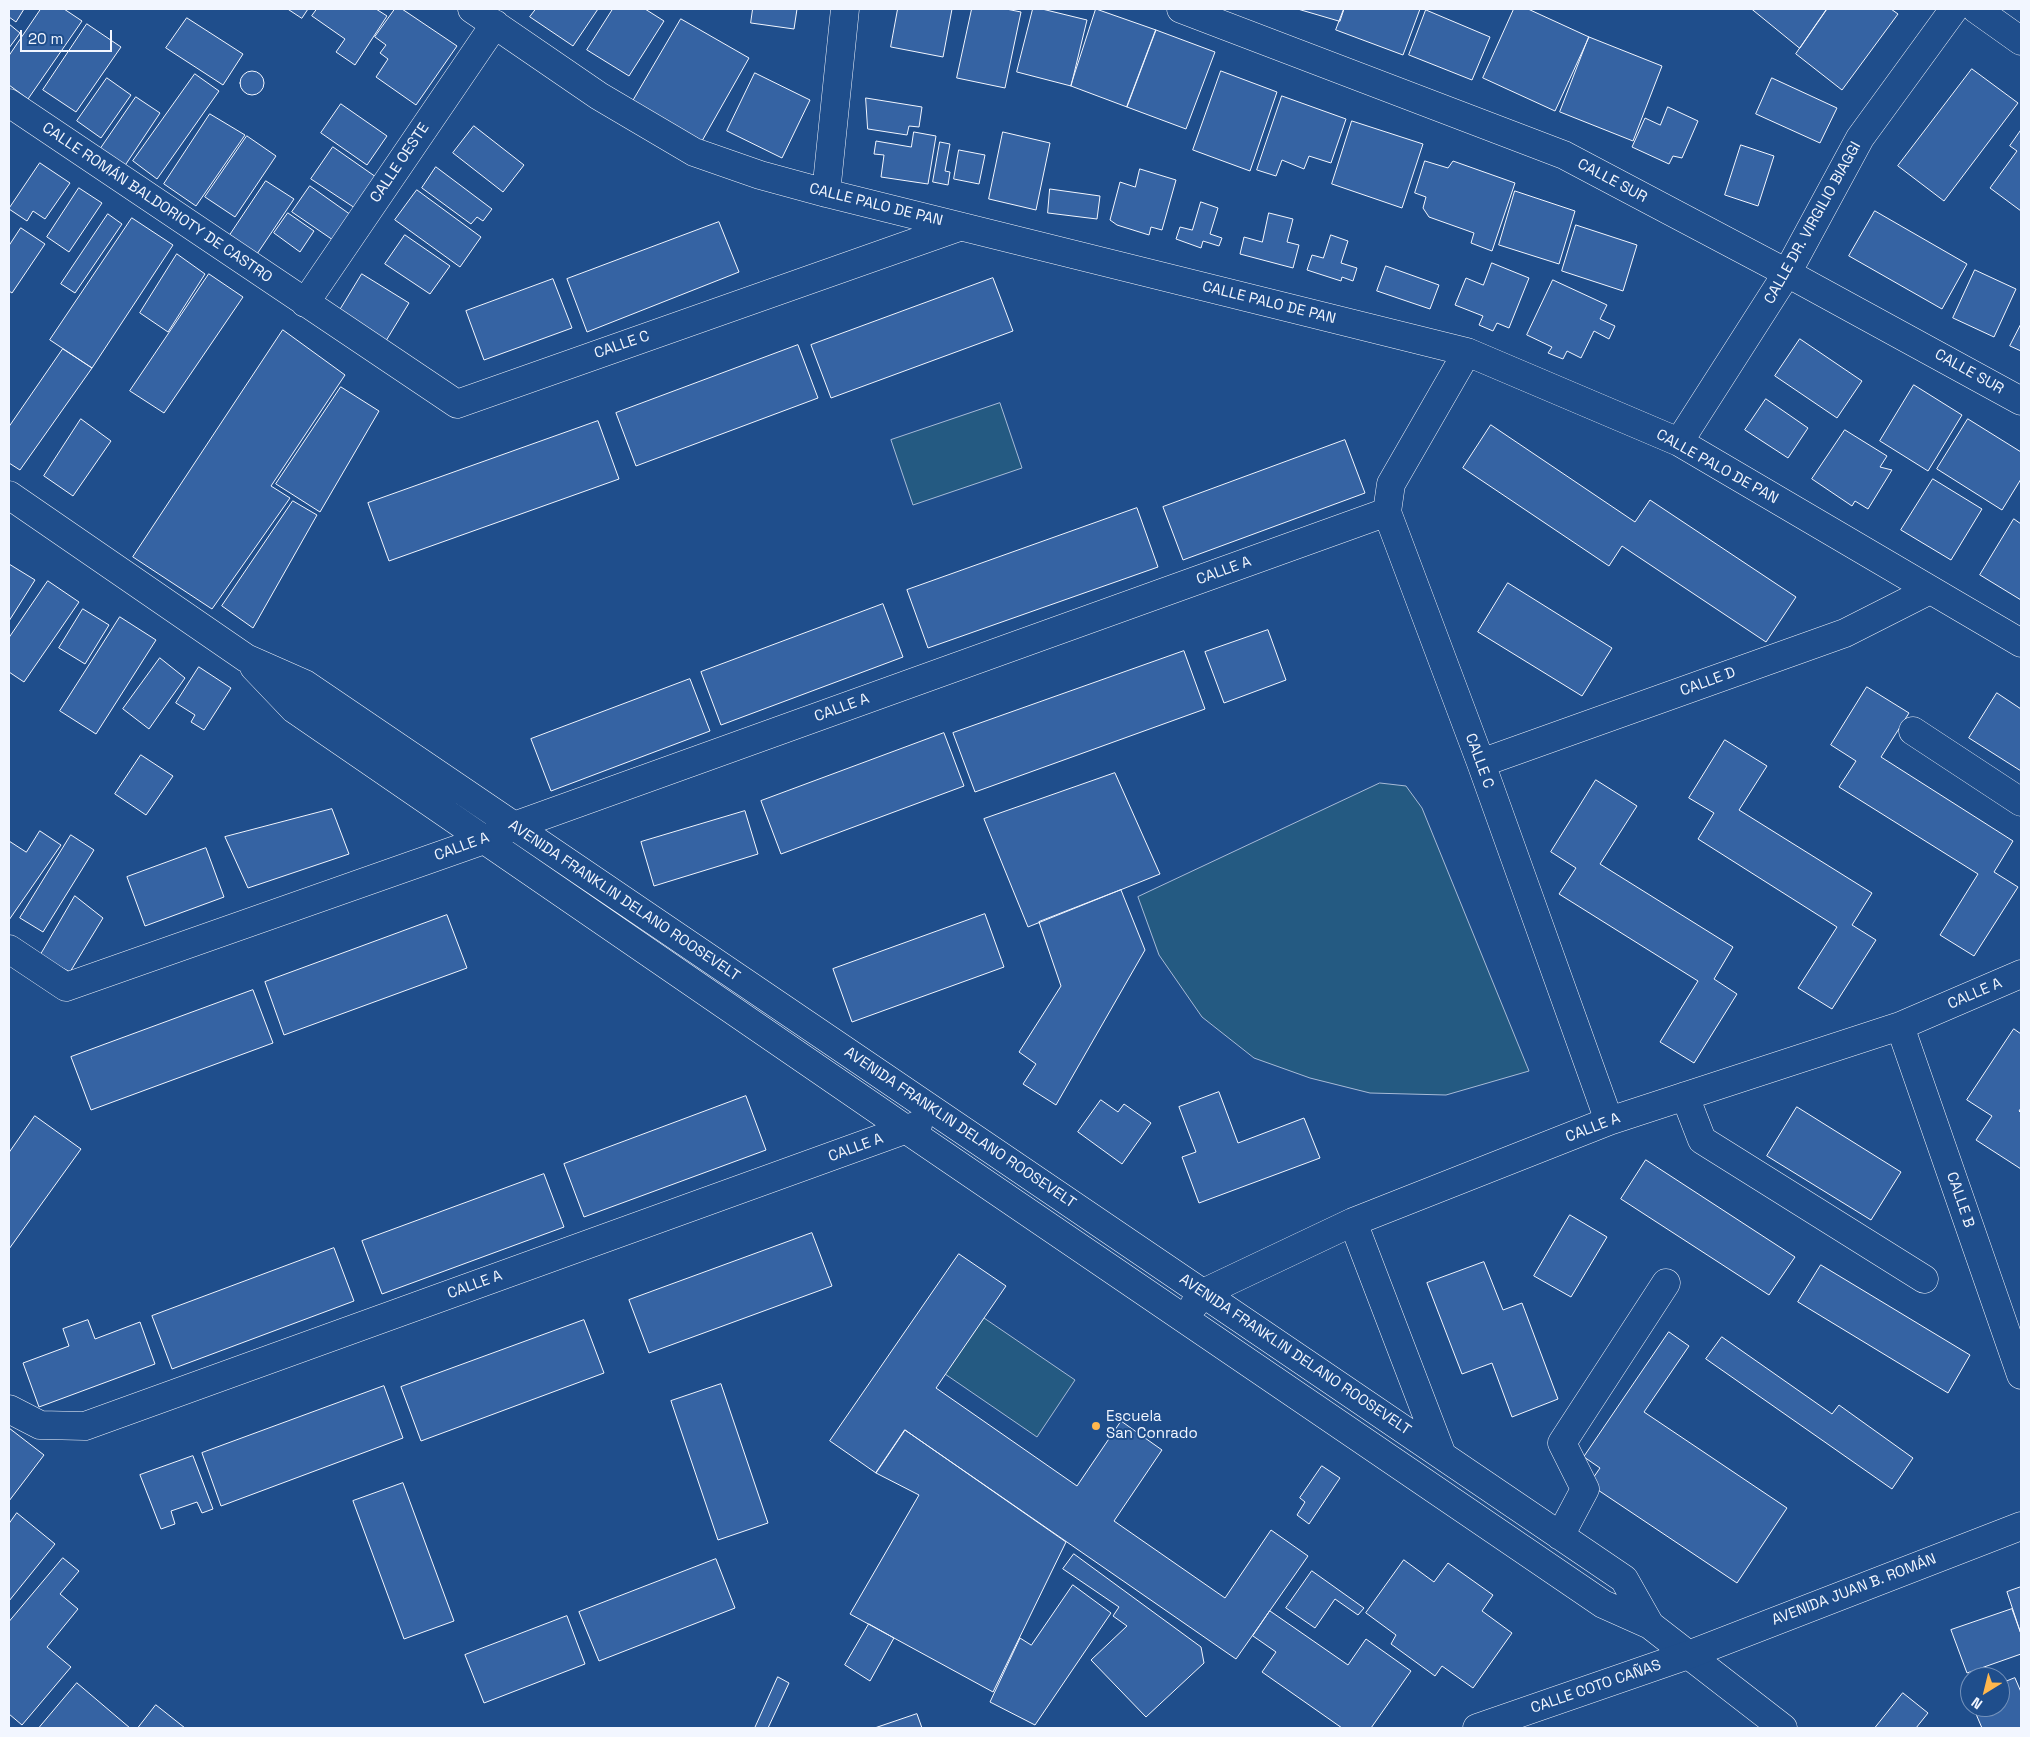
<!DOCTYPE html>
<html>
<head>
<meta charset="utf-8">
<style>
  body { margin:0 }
  #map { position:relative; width:2030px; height:1737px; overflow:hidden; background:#1f4e8c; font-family:"Space Grotesk",sans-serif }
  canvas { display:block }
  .frame { position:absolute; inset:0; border:10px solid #f2f6ff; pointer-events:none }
  .north { position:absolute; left:1960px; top:1667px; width:50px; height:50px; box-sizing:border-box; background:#1f4e8c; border:1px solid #7391ba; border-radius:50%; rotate:216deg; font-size:14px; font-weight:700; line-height:20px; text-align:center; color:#f2f6ff }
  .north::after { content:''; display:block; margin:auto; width:18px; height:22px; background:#ffb74d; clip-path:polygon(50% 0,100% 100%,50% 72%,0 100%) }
  .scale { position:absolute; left:20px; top:30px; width:92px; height:22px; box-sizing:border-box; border:2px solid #f2f6ff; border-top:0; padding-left:6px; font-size:15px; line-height:18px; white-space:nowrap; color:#f2f6ff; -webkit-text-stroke:4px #1f4e8c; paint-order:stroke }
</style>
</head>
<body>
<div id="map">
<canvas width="2030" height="1737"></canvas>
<div class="frame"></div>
<div class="north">N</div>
<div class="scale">20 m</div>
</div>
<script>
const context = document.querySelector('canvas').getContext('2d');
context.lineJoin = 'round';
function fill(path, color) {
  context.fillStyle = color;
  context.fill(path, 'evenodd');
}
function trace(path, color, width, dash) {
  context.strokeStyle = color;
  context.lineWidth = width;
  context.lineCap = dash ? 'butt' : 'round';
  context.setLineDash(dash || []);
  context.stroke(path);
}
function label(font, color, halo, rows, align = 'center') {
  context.font = font + ' "Space Grotesk",sans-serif';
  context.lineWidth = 4;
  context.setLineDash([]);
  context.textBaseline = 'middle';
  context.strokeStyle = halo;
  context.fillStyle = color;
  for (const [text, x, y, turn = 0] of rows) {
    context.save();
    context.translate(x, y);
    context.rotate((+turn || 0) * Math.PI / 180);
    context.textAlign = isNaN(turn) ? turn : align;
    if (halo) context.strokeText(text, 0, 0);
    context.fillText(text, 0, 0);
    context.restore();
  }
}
const green = new Path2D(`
  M1000 403 1022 468 913 505 891 440Z
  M1380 783 1406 786 1422 808 1529 1071 1446 1095 1370 1093 1310 1078 1254 1058 1202 1017 1159 955 1138 897Z
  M984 1318 1075 1380 1037 1437 945 1374Z`);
fill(green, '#245a82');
trace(green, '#a8bbd7', 1);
const building = new Path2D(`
  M9 9H24L16 22 9 17Z
  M41 9H64L82 21 28 99 9 85V56Z
  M288 9H308L302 18Z
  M317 9H376L387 16 355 65 336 52 345 39 312 16Z
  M395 9H402L457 46 416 105 376 77 388 59 380 53 386 45 375 37Z
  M536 9H598L573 46 530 17Z
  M613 9H645L664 21 629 76 587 50Z
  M753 9H797L794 29 751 23Z
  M898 9H952L943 57 891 47Z
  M972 9H1006L1021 12 1005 88 957 78Z
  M1033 9H1042L1087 20 1071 86 1017 72Z
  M1096 9 1156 30 1127 107 1071 86Z
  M1298 9H1344L1340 21Z
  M1344 9H1420L1403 55 1336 30Z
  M1514 9H1528L1589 37 1555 111 1483 78Z
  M1752 9H1827L1800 48Z
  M1827 9H1891L1898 14 1842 90 1796 54Z
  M1426 10 1490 37 1472 80 1409 55Z
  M187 18 243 54 223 85 166 48Z
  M681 19 749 58 702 141 633 101Z
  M9 24 20 33 9 48Z
  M87 24 121 47 76 112 43 90Z
  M1156 30 1215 52 1186 129 1127 107Z
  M1589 37 1662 66 1633 141 1560 112Z
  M1972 69 2018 103 1944 201 1898 166Z
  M240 83a12 12 0 1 1 24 0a12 12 0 1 1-24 0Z
  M1221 71 1277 92 1250 171 1193 150Z
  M755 73 810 100 782 158 727 131Z
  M195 74 219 91 157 179 133 161Z
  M107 78 131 95 101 138 77 121Z
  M1772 78 1837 108 1820 143 1756 114Z
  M1282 96 1346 119 1331 163 1309 156 1304 169 1282 160 1276 176 1257 170Z
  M136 97 160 113 124 167 99 151Z
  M866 98 922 107 919 127 909 126 907 135 868 129Z
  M341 104 387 136 367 165 321 133Z
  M1668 107 1698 121 1682 158 1673 156 1669 164 1632 147 1645 118 1660 125Z
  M210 114 245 135 196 206 164 184Z
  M1352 121 1423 144 1402 208 1332 184Z
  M474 126 524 165 503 192 453 153Z
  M2021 130V211L1990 188 2017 151 2010 146Z
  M914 132 936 136 928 184 881 177 884 155 874 154 876 141 911 147Z
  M1003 132 1050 143 1036 210 989 199Z
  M247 136 276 156 235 217 205 197Z
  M940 142 950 144 945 171 950 172 948 185 933 182Z
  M1741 145 1774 156 1758 206 1725 195Z
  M333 147 376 177 355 208 311 179Z
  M959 150 985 155 979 184 954 179Z
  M1425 161 1448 168 1453 161 1515 183 1492 251 1471 243 1474 233 1429 217 1423 208 1426 197 1415 193Z
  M40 163 70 183 45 219 33 211 27 221 9 209Z
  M436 167 492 209 483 221 477 217 471 224 422 188Z
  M1140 169 1176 180 1162 230 1151 227 1149 235 1117 225 1110 220 1120 182 1135 187Z
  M266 181 294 199 257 254 230 235Z
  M310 186 351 215 333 240 292 212Z
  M79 188 102 203 69 252 47 237Z
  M1050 189 1100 196 1097 219 1048 213Z
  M417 190 481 237 460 267 395 220Z
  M1515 191 1575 211 1559 264 1499 245Z
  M1201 202 1218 208 1210 234 1222 238 1219 246 1203 241 1201 248 1176 239 1180 227 1192 230Z
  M1875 211 1967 264 1942 309 1849 256Z
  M288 213 314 231 300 252 274 233Z
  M1269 213 1293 219 1287 242 1299 245 1293 268 1240 254 1244 237 1262 242Z
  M108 214 122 224 75 293 61 284Z
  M132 218 173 245 92 368 50 340Z
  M719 222 739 272 587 332 567 279Z
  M1576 225 1637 245 1623 291 1562 271Z
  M21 228 45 244 12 293 9 291V246Z
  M405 235 450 266 430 294 385 264Z
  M1331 235 1348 241 1341 263 1357 268 1353 281 1342 277 1341 281 1307 270 1312 255 1323 258Z
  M177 254 205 274 168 332 140 313Z
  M1492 263 1529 278 1509 328 1497 323 1493 331 1479 325 1483 316 1455 305 1466 278 1483 285Z
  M1386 266 1439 285 1430 309 1377 291Z
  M1975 270 2016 289 1994 337 1953 318Z
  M209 274 243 297 164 413 130 391Z
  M362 274 409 303 384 344 337 315Z
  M993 278 1013 331 831 398 811 345Z
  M553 279 572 328 484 360 466 311Z
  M1553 280 1607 305 1600 319 1615 326 1609 339 1594 331 1581 358 1567 351 1563 359 1548 353 1552 347 1527 335Z
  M2021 324V351L2010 346Z
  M283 330 345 375 271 486 290 498 212 609 133 557Z
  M1800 339 1862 381 1837 418 1775 376Z
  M798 345 818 398 636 466 616 413Z
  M63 349 92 368 20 470 9 463V427Z
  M1914 385 1962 415 1928 471 1880 441Z
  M341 387 379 411 320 512 276 484Z
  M1766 399 1808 428 1788 458 1745 430Z
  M81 419 111 441 73 496 44 476Z
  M1968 419 2021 452V479L2002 510 1937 469Z
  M598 421 619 479 389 561 368 503Z
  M1491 425 1635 522 1650 500 1796 597 1766 642 1622 546 1609 566 1463 468Z
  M1845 430 1887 456 1880 467 1892 470 1868 509 1855 501 1852 506 1812 479Z
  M1345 440 1365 493 1183 560 1163 507Z
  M1933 479 1982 509 1951 560 1901 530Z
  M293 501 317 515 253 628 222 606Z
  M1137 508 1158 567 928 648 907 590Z
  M2014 519 2021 524V600L1980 575Z
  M9 564 35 580 9 621Z
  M48 581 79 602 24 682 9 672V638Z
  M1508 583 1612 648 1582 696 1478 632Z
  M883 604 903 657 721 725 701 672Z
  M83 609 109 625 85 664 59 648Z
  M120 617 156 640 96 734 60 711Z
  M1268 630 1286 680 1224 703 1205 652Z
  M1184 651 1205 709 975 792 953 733Z
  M160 658 185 678 149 729 123 709Z
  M199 667 231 688 204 730 191 722 195 715 176 703Z
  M690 679 710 731 551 791 531 739Z
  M1867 687 1909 713 1881 757 2013 841 1994 872 2018 887 1974 956 1940 935 1978 874 1839 787 1856 761 1831 745Z
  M1997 693 2021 709V771L1969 738Z
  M944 733 964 786 781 854 761 801Z
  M1725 740 1767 766 1739 810 1872 893 1852 925 1876 940 1832 1009 1798 988 1837 927 1698 839 1714 813 1689 798Z
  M141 755 173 776 146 815 115 794Z
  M1115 773 1160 874 1028 927 984 819Z
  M1596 780 1637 806 1600 864 1733 947 1714 979 1737 994 1694 1063 1660 1042 1698 981 1559 894 1576 868 1551 852Z
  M332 809 349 854 248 888 225 837Z
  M745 811 758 854 654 886 641 842Z
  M40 831 61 845 9 920V841L26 852Z
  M71 835 94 850 43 932 20 918Z
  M206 848 224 897 145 926 127 877Z
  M1121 890 1145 950 1056 1105 1023 1084 1036 1064 1019 1052 1061 986 1039 922Z
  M75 896 103 918 70 972 40 956Z
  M985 914 1004 967 852 1022 833 969Z
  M447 915 467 968 284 1035 265 982Z
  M253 990 273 1043 91 1110 71 1057Z
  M2014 1029 2021 1034V1108L2019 1111 2021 1113V1169L1976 1140 1992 1116 1967 1100Z
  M1219 1092 1238 1143 1304 1118 1320 1158 1199 1203 1182 1157 1196 1152 1179 1107Z
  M746 1096 766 1150 584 1217 564 1164Z
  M1101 1100 1118 1112 1124 1104 1151 1123 1122 1164 1078 1132Z
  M1797 1107 1901 1172 1871 1220 1767 1156Z
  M35 1116 81 1149 9 1249V1153Z
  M1646 1160 1795 1257 1769 1295 1621 1199Z
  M544 1174 564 1227 382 1294 362 1241Z
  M1570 1215 1607 1237 1571 1297 1534 1276Z
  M812 1233 832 1286 649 1353 629 1300Z
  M334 1248 354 1301 172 1369 152 1316Z
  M959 1254 1006 1286 936 1388 1077 1486 1121 1421 1162 1450 1114 1521 1225 1598 1271 1530 1308 1556 1236 1659 905 1430 876 1473 830 1441Z
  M1484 1262 1503 1310 1522 1303 1558 1399 1512 1417 1492 1363 1462 1374 1427 1283Z
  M1821 1265 1970 1355 1948 1393 1798 1302Z
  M88 1320 95 1339 140 1322 155 1364 39 1407 23 1363 69 1346 63 1329Z
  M584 1320 604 1373 421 1441 401 1387Z
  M1669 1332 1689 1346 1644 1412 1787 1508 1737 1583 1589 1484 1600 1468 1584 1457Z
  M1722 1337 1832 1414 1839 1405 1913 1458 1892 1489 1706 1359Z
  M721 1384 768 1523 718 1540 671 1401Z
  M384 1386 403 1438 221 1506 202 1453Z
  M9 1428 44 1455 9 1501Z
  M905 1430 1066 1542 993 1692 850 1614 919 1495 876 1473Z
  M193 1456 213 1509 202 1513 197 1502 171 1511 175 1524 161 1529 140 1475Z
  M1322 1466 1340 1478 1309 1524 1297 1515 1305 1502 1300 1498Z
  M403 1483 454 1621 404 1639 353 1501Z
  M17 1513 55 1544 9 1601V1524Z
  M1074 1554 1201 1647 1204 1663 1146 1717 1091 1660 1127 1626 1113 1616 1119 1607 1063 1569Z
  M63 1558 79 1571 60 1594 78 1609 47 1647 71 1667 22 1725 9 1714V1622Z
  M716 1559 735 1608 599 1661 579 1612Z
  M1404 1560 1434 1582 1448 1563 1493 1595 1482 1611 1512 1633 1473 1688 1442 1666 1435 1676 1391 1644 1396 1635 1366 1613Z
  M1312 1571 1364 1608 1358 1615 1335 1599 1315 1628 1286 1608Z
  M1073 1585 1111 1613 1035 1725 990 1702 1020 1638 1031 1645Z
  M2021 1587V1634L2007 1592Z
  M2012 1609 2021 1634V1654L1967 1673 1951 1630Z
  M1270 1611 1348 1665 1366 1639 1411 1671 1371 1728H1342L1262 1672 1276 1652 1253 1636Z
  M567 1616 585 1664 484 1703 465 1655Z
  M869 1624 894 1638 870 1681 845 1665Z
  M778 1677 789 1683 768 1728H755Z
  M2015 1678 2021 1692V1728H1982L1973 1707H2000V1684Z
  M77 1683 130 1728H39Z
  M1903 1693 1928 1713 1916 1728H1875Z
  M156 1705 185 1728H138Z
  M917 1714 922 1728H875Z`);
fill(building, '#3563a3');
trace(building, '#f2f6ff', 1);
const minor = new Path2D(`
  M472 9 599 96 694 152 760 175 826 193 1467 352 1679 442 2021 643
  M1181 9 1564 155 1787 273 2021 401
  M1976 9 2021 41
  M9 103 457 404 959 227
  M826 193 845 9
  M305 303 495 24
  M1679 442 1787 273 1860 138 1954 9
  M9 495 246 658 305 684 1624 1579 1650 1625
  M1387 512 1481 763 1609 1121
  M1387 512 1391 484 1467 352
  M254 667 294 709 907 1130 1603 1604 1650 1625 1783 1728
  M1913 731 2021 802
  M1481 763 1845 633 1930 590
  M9 949 66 987 484 840 514 826 1387 512
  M1900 1026 2021 1375
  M1685 1096 1702 1140 1924 1279
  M1353 1222 1442 1455
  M1194 1305 1203 1293 1353 1222 1609 1121 1900 1026 2021 974
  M9 1409 40 1425 85 1426 918 1125
  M1560 1536 1585 1489 1562 1443 1666 1283`);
const major = new Path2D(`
  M1477 1728 1688 1655 2021 1526`);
trace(minor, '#f2f6ff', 29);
trace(major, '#f2f6ff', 29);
trace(minor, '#1f4e8c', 28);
trace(major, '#1f4e8c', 28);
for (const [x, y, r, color] of [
  [1096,1426,5,"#ffb74d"]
]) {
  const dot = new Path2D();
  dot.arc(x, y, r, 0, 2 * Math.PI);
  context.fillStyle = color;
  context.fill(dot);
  trace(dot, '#1f4e8c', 2);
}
label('15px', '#f2f6ff', '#1f4e8c', [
  ["CALLE OESTE",400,163,-56],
  ["CALLE SUR",1612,181,28],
  ["CALLE ROMÁN BALDORIOTY DE CASTRO",157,203,34],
  ["CALLE PALO DE PAN",876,205,14],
  ["CALLE DR. VIRGILIO BIAGGI",1813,223,-61],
  ["CALLE PALO DE PAN",1269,303,14],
  ["CALLE C",622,345,-19],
  ["CALLE SUR",1969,372,29],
  ["CALLE PALO DE PAN",1717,467,29],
  ["CALLE A",1224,571,-20],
  ["CALLE D",1708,682,-20],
  ["CALLE A",842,708,-20],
  ["CALLE C",1479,761,70],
  ["CALLE A",462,847,-20],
  ["AVENIDA FRANKLIN DELANO ROOSEVELT",624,901,34],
  ["CALLE A",1975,994,-23],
  ["AVENIDA FRANKLIN DELANO ROOSEVELT",960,1128,34],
  ["CALLE A",1593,1128,-21],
  ["CALLE A",856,1148,-20],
  ["CALLE B",1960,1200,71],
  ["CALLE A",475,1285,-20],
  ["AVENIDA FRANKLIN DELANO ROOSEVELT",1295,1355,34],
  ["AVENIDA JUAN B. ROMÁN",1854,1590,-21],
  ["CALLE COTO CAÑAS",1596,1687,-19]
]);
label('15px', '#f2f6ff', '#1f4e8c', [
  ["Escuela",1106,1417],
  ["San Conrado",1106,1434]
], 'left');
</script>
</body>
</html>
